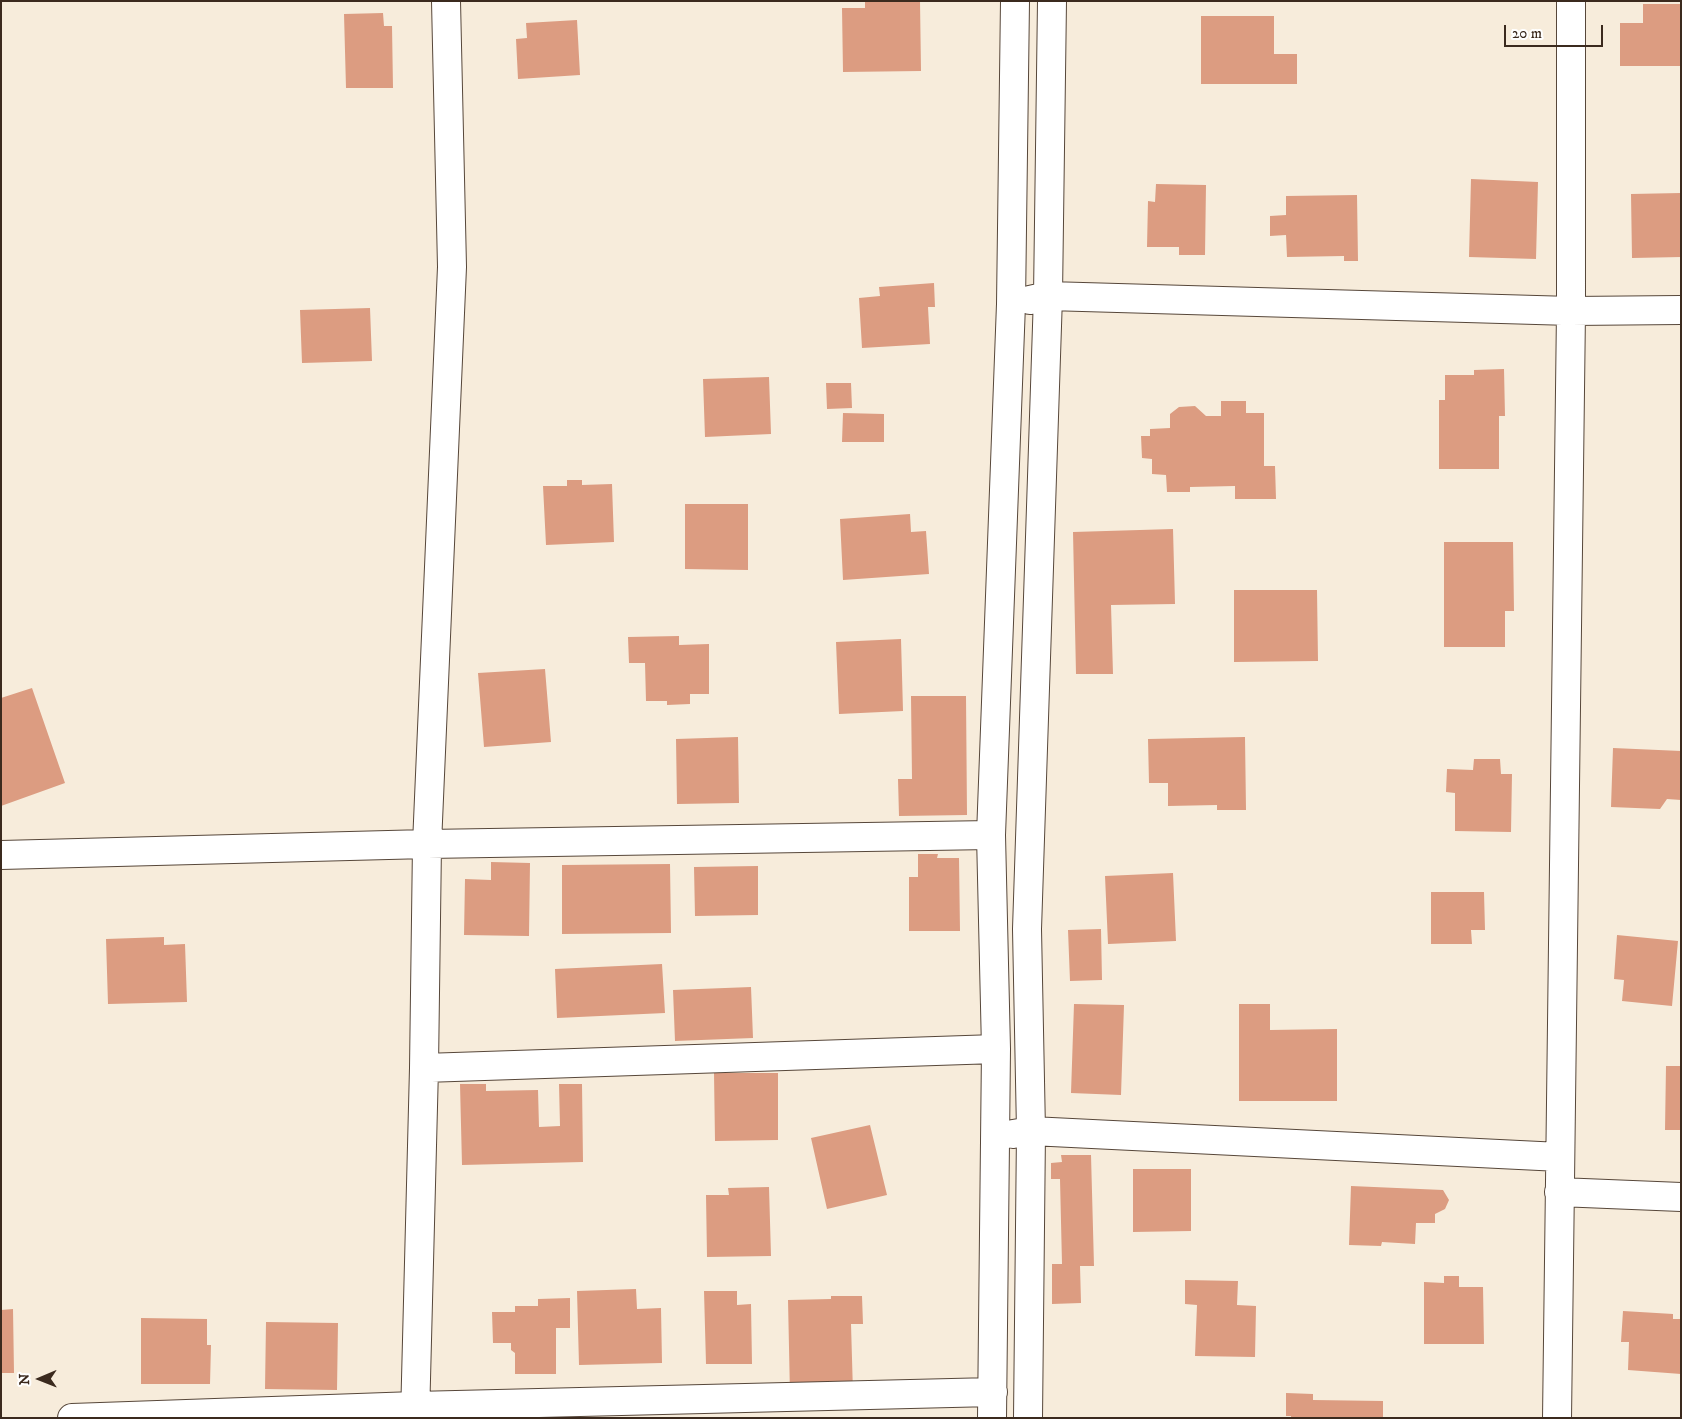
<!DOCTYPE html>
<html>
<head>
<meta charset="utf-8">
<style>
  body { margin:0 }
  #map { position:relative; width:1682px; height:1419px; overflow:hidden; background:#f7ecdb; font-family:"IM FELL DW Pica",serif }
  canvas { display:block }
  .frame { position:absolute; inset:0; border:2px solid #3b2a1e; pointer-events:none }
  .north { position:absolute; left:15px; top:1354px; width:50px; height:50px; -webkit-text-stroke:4px #fff; paint-order:stroke; rotate:269deg; font-size:14px; font-weight:700; line-height:20px; text-align:center; color:#3b2a1e }
  .north::after { content:''; display:block; margin:auto; width:18px; height:22px; background:#3b2a1e; clip-path:polygon(50% 0,100% 100%,50% 72%,0 100%) }
  .scale { position:absolute; left:1504px; top:25px; width:99px; height:22px; box-sizing:border-box; border:2px solid #3b2a1e; border-top:0; padding-left:6px; font-size:15px; line-height:18px; white-space:nowrap; color:#3b2a1e; -webkit-text-stroke:4px #fff; paint-order:stroke }
</style>
</head>
<body>
<div id="map">
<canvas width="1682" height="1419"></canvas>
<div class="frame"></div>
<div class="north">N</div>
<div class="scale">20 m</div>
</div>
<script>
const context = document.querySelector('canvas').getContext('2d');
context.lineJoin = 'round';
function fill(path, color) {
  context.fillStyle = color;
  context.fill(path, 'evenodd');
}
function trace(path, color, width, dash) {
  context.strokeStyle = color;
  context.lineWidth = width;
  context.lineCap = dash ? 'butt' : 'round';
  context.setLineDash(dash || []);
  context.stroke(path);
}
fill(new Path2D(`
  M865 1H920L921 71 843 72 842 8H865Z
  M1643 4H1681V66H1620V23H1643Z
  M383 13 384 26H392L393 88H346L344 14Z
  M1201 16H1274V54H1297V84H1201Z
  M577 20 580 75 518 79 516 39 527 38 526 23Z
  M1471 179 1538 182 1536 259 1469 257Z
  M1156 184 1206 185 1205 255H1179V247H1147L1148 201 1155 202Z
  M1681 193V257L1632 258 1631 194Z
  M1357 195 1358 261H1344V256L1287 257 1286 235 1270 236V216L1286 215V196Z
  M934 283 935 307H928L930 344 862 348 859 298 880 296 879 287Z
  M370 308 372 361 302 363 300 310Z
  M1504 369 1505 416H1499V469H1439V400H1445V375H1474V370Z
  M769 377 771 434 705 437 703 379Z
  M826 383H851L852 408 827 409Z
  M1221 401H1246V413H1264V466H1275L1276 499H1235V486L1190 487V492H1167L1166 475 1152 474V459L1142 458 1141 436H1150V429L1170 428V414L1179 407 1195 406 1206 416H1221Z
  M843 413 884 414V442H842Z
  M567 480H582V485L612 484 614 542 546 545 543 486H567Z
  M685 504H748V570L685 569Z
  M910 514 911 532 926 531 929 574 843 580 840 519Z
  M1173 529 1175 604 1111 605 1113 674H1076L1073 532Z
  M1444 542H1513L1514 611H1505V647H1444Z
  M1234 590H1317L1318 661 1234 662Z
  M679 636V645L709 644V694H690V704L667 705V701H646L645 663H629L628 637Z
  M901 639 903 711 839 714 836 642Z
  M545 669 551 742 484 747 478 673Z
  M32 688 65 783 1 806V698Z
  M911 696H966L967 815 899 816 898 779H912Z
  M738 737 739 803 677 804 676 739Z
  M1245 737 1246 810H1217V805L1168 806V783H1149L1148 739Z
  M1613 748 1681 751V800L1667 799 1660 809 1611 807Z
  M1474 759H1500L1501 774H1512L1511 832 1455 831V793L1446 792 1447 769 1473 770Z
  M918 854H938L937 858H959L960 931H909V877H918Z
  M491 862 530 863 529 936 464 935 465 879 491 880Z
  M670 864 671 933 562 934V865Z
  M758 866V915L695 916 694 867Z
  M1173 873 1176 941 1108 944 1105 876Z
  M1431 892H1484L1485 930H1471L1472 944H1431Z
  M1101 929 1102 980 1070 981 1068 930Z
  M1617 935 1678 941 1672 1006 1622 1001 1624 980 1614 979Z
  M164 937V945L185 944 187 1002 108 1004 106 939Z
  M662 964 665 1013 557 1018 555 969Z
  M751 987 753 1038 675 1041 673 990Z
  M1074 1004 1124 1005 1121 1095 1071 1093Z
  M1239 1004H1270V1030L1337 1029V1101H1239Z
  M1666 1066H1681V1130H1665Z
  M714 1073H778V1140L715 1141Z
  M460 1084H486V1091L538 1090 539 1127 560 1126 559 1084H582L583 1162 462 1165Z
  M870 1125 887 1195 827 1209 811 1138Z
  M1061 1155H1091L1094 1266H1080L1081 1303 1052 1304V1264H1062L1060 1179H1051V1163L1062 1162Z
  M1133 1169H1191V1231L1133 1232Z
  M1351 1186 1443 1190 1449 1200 1445 1209 1435 1214V1223H1416L1415 1244 1382 1242 1381 1246 1349 1245Z
  M769 1187 771 1256 707 1257 706 1195H729L728 1188Z
  M1444 1276H1459V1287H1483L1484 1344H1424V1282L1444 1283Z
  M1185 1280 1238 1281 1237 1305 1256 1306 1255 1357 1195 1356 1197 1305 1185 1304Z
  M636 1289 637 1309 661 1308 662 1363 579 1365 577 1291Z
  M704 1291H737V1305L751 1304 752 1364H706Z
  M831 1296H862L863 1324H851L853 1393 790 1395 788 1300 831 1299Z
  M570 1298V1328H556V1374H515V1353L511 1350V1343H493L492 1312H515V1306H538V1299Z
  M13 1309 14 1373H1V1310Z
  M1623 1311 1673 1314V1319H1681V1374L1628 1370 1629 1342H1621Z
  M141 1318 207 1319V1345H211L210 1384H141Z
  M266 1322 338 1323 337 1390 265 1389Z
  M1286 1393 1313 1394V1400L1383 1401V1418H1291V1416H1286Z`), '#dc9c81');
const minor = new Path2D(`
  M1030 300 1048 296 1571 311 1681 310
  M1 855 427 844 991 835
  M424 1068 996 1049
  M1013 1134 1031 1131 1560 1157
  M1559 1192 1681 1197
  M72 1418 415 1406 993 1392
  M415 1418 424 1068 427 844 452 267 446 1
  M992 1418 996 1049 991 835 1011 304 1015 1
  M1028 1418 1031 1131 1027 929 1048 296 1052 1
  M1557 1418 1571 311V1`);
trace(minor, '#57473a', 30);
trace(minor, '#fff', 28);
</script>
</body>
</html>
